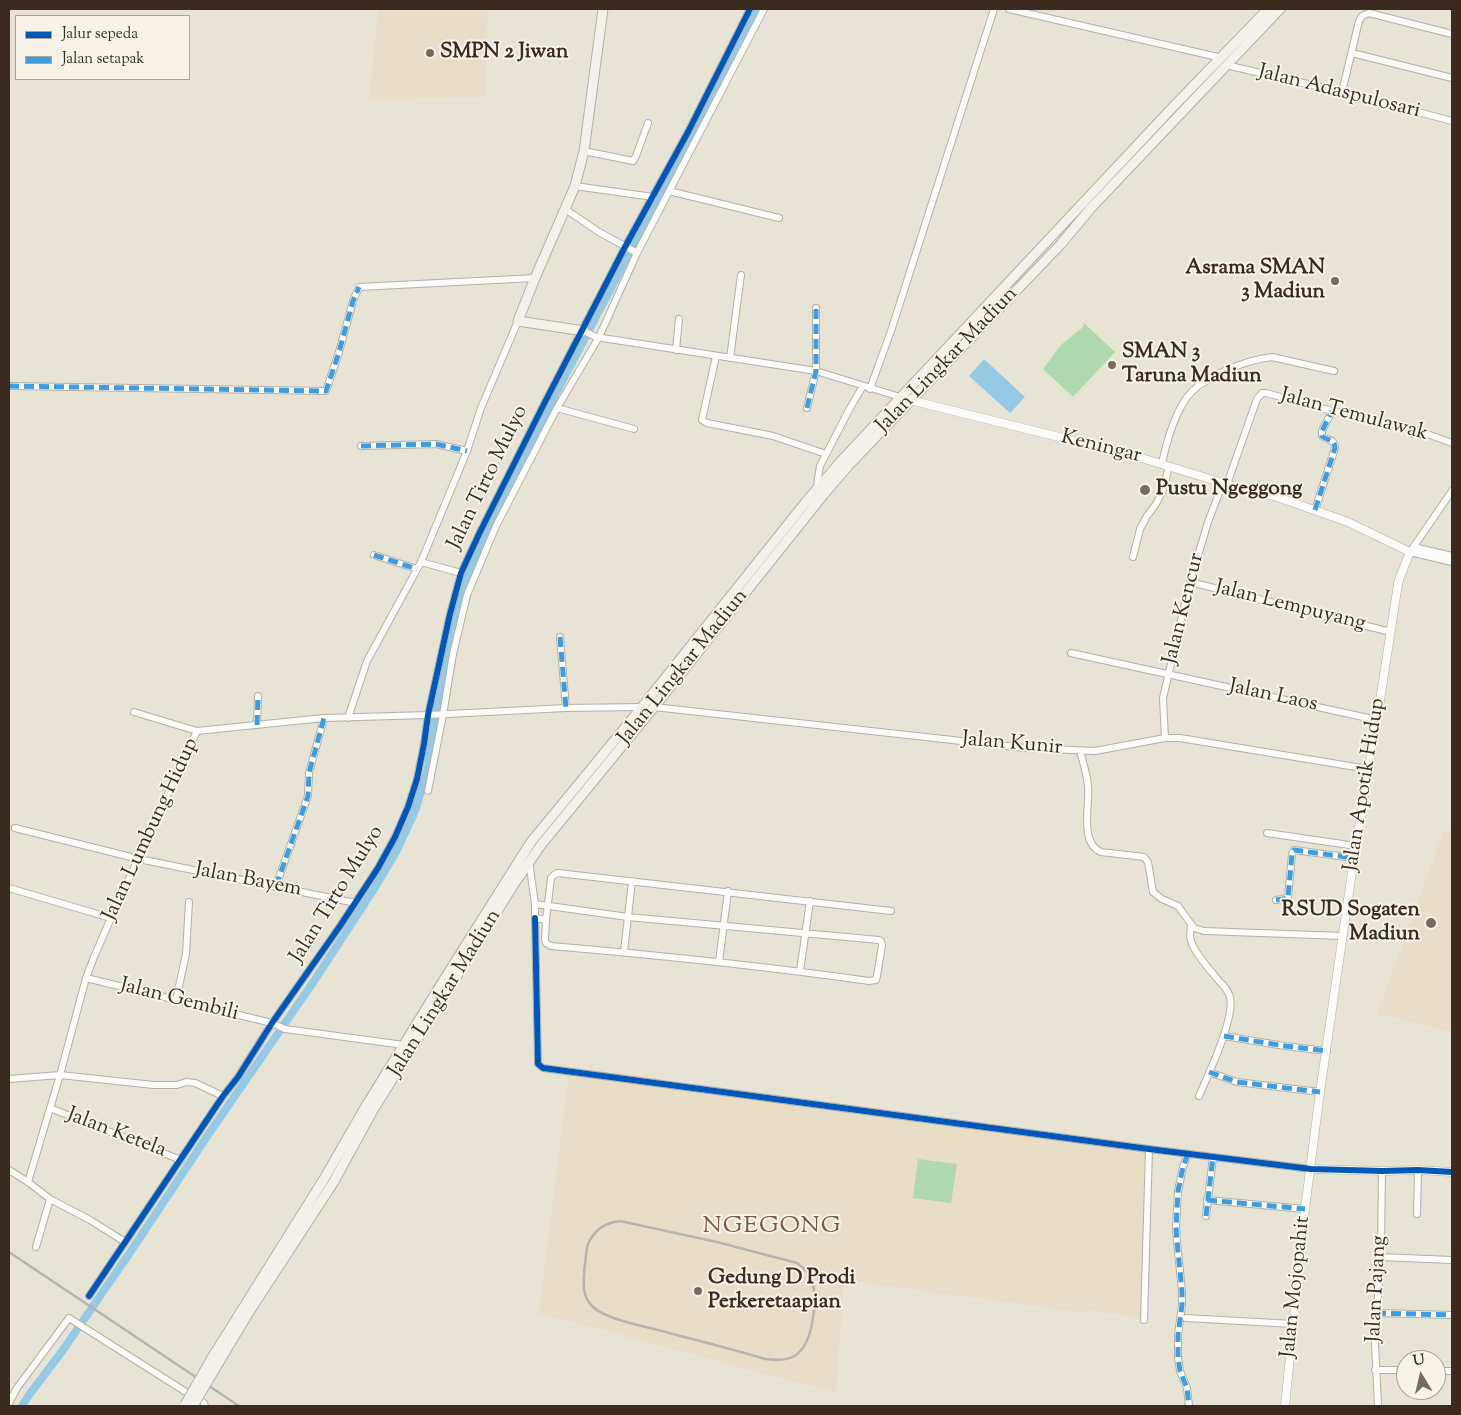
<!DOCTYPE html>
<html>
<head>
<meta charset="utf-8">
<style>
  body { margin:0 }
  #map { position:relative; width:1461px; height:1415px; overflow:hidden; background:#e7e4d6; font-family:"Sorts Mill Goudy",serif }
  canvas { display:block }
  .frame { position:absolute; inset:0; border:10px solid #3b2a1e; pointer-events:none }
  .legend { position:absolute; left:15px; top:15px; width:175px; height:65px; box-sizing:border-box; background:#f7f3e8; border:1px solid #aca397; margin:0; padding:6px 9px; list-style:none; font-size:15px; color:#3b2a1e }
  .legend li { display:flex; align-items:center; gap:10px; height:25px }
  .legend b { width:25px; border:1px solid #aca397 }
  .north { position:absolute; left:1396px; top:1350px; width:50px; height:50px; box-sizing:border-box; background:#f7f3e8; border:1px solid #aca397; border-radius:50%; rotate:351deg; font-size:14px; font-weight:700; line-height:20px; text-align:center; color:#3b2a1e }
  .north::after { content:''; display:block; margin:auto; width:18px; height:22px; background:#776b5e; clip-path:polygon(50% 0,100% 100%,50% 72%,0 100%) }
</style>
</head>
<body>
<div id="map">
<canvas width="1461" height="1415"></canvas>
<div class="frame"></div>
<ul class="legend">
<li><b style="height:6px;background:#0057b8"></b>Jalur sepeda</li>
<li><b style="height:6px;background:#3f9ce0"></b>Jalan setapak</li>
</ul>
<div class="north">U</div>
</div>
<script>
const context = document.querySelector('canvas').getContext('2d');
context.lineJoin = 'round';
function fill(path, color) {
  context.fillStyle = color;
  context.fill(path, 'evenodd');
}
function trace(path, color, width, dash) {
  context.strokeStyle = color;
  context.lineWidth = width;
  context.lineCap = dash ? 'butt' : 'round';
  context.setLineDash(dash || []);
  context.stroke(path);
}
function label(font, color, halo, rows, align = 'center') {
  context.font = font + ' "Sorts Mill Goudy",serif';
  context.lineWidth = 4;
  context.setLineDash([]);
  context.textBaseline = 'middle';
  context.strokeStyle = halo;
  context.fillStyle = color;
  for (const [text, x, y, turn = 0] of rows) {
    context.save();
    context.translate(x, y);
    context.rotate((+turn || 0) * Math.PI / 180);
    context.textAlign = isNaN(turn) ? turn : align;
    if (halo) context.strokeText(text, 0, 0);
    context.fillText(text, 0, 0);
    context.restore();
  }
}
fill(new Path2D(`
  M378 9H488L485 97 369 100Z
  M1444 830 1452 832V1032L1377 1014Z
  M569 1073 1146 1152 1144 1319 1086 1310 1085 1313 844 1280 836 1393 539 1313Z`), '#e8dec7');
fill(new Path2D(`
  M1084 323 1115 352 1073 397 1043 369 1061 345 1083 327Z
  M918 1159 957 1164 951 1203 913 1198Z`), '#b0d9af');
fill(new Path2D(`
  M984 359 1025 397 1010 413 969 376Z`), '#95c9e5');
trace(new Path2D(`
  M552 401 757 9
  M22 1406 29 1395 63 1350 131 1251 210 1132 312 984 374 889 396 852 415 811 428 768 437 704 451 637 464 587 475 557 554 398`), '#95c9e5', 8);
const minor = new Path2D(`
  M1009 9 1222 58
  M1352 53 1452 78
  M1226 65 1342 92 1452 121
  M1342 92 1359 21 1362 16 1369 13 1452 34
  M584 151 633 161 636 156 648 123
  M575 186 653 197
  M669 191 779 218
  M565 209 599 232 637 253
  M584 331 596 337 816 371 900 397
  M676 350 679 319
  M716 356 702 420 707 423 773 436 826 454
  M730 358 741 275
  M9 386 326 391 339 352 353 301 359 287 535 278
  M870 389 892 328 994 9
  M557 408 634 429
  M807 408 816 371V308
  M361 446 436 444 467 451
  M1162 463C1167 440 1177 402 1197 387 1204 381 1213 378 1220 373 1237 365 1253 359 1272 357L1334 371
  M1227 484 1257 399 1262 393H1266L1332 411 1408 427 1452 443
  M819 490 817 488 818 478 820 466 850 408 863 386
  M1452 491 1410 552 1452 562
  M1315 510 1335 448C1334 437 1328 442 1322 436V431L1332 411
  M1414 547 1452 556
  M374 555 417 569
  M1133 557 1140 529 1147 516 1156 504 1163 490 1169 466
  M421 562 461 573
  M1190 582 1391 632
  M560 637 566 708
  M1071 653 1377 720
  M654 707 1025 748 1095 751 1165 738H1180L1368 769
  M134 712 197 731
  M348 718 367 661 421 562 467 451 481 408 518 321
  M257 725 258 696
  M1165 738 1163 698 1190 582 1208 522 1223 483
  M1080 751C1083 762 1087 774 1088 786 1090 805 1079 843 1101 852L1144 857 1148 862 1153 892 1162 899 1178 906 1194 928 1204 931 1343 936
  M428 791 443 715 453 654 467 595 496 526 557 408 599 337 637 253 764 9
  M15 828 139 859 356 903
  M1267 833 1356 846
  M529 861 535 904
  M276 886 308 796 309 773 324 718
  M9 888 111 918
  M1276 900 1288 898 1292 854 1294 850 1354 858
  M535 904 628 917 879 940 881 941 882 945 877 976 876 980 869 981C763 966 657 955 551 946L546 943 545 940 546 920 535 918Z
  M535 918 538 1064 543 1068 1149 1149 1311 1169
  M546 920 551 878 554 875 558 873 891 911
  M1191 925C1190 931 1189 938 1192 944 1197 956 1211 971 1219 981 1224 986 1228 990 1230 997 1235 1019 1208 1075 1199 1096
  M624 952 632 881
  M719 962 728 891
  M800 971 810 901
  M86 978 272 1023 285 1029 404 1045
  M176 1000 186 954 189 902
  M1224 1036 1285 1046 1327 1051
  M1209 1072 1237 1082 1320 1092
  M9 1079 60 1075 154 1085H177L186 1082 195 1083 223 1096
  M50 1108 181 1160
  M1188 1154 1183 1167 1178 1191 1176 1227 1177 1242 1182 1291V1305L1178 1335V1357L1180 1371 1187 1388 1189 1406
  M9 1170 28 1182 50 1199 90 1220 125 1242
  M28 1182 60 1075 86 978 94 957 111 918 197 731 324 718 428 715 566 708 642 707
  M1207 1200 1305 1209
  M1417 1214 1418 1170
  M1206 1216 1213 1157
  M36 1247 50 1199
  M1380 1257 1452 1260
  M89 1296 223 1096 238 1077 272 1023 340 926 378 868 395 837 408 807 417 779 424 744 428 715 450 614 461 573 480 532 545 402 625 247 688 132 750 9
  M1376 1313 1452 1315
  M1186 1318 1293 1324
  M1144 1320 1149 1149
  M1375 1370H1406
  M1436 1371H1452
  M195 1397 204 1403 205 1406
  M9 1403 17 1388 69 1318 189 1394
  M1378 1406 1375 1343 1381 1248 1382 1171`);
const tertiary = new Path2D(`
  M906 399 1135 456 1223 483 1277 497 1348 522 1410 552 1400 577 1398 584 1377 720 1354 858 1320 1092 1305 1209 1285 1406
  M1311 1169 1382 1171 1418 1170 1452 1172`);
const secondary = new Path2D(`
  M584 331 518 321 535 278 575 186 584 151 603 9
  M212 1358 324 1179 366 1106 442 983 531 842 642 707 805 503 842 460 1172 108 1268 9
  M219 1362 249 1312 333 1183 373 1110 514 884 541 845 654 707 824 494 848 466 1061 244 1091 208 1280 9`);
trace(minor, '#b4b0a7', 8);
trace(tertiary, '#b4b0a7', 9);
trace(secondary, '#b4b0a7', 11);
trace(minor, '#fbfbf9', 6);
trace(tertiary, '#fbfbf9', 8);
trace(secondary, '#f3f1ea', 9);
trace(new Path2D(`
  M620 1221 717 1242 797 1263C804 1268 809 1273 812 1281 818 1300 813 1343 796 1355 787 1361 776 1360 765 1359 729 1348 691 1339 654 1329 638 1325 604 1318 593 1307 580 1295 584 1279 585 1263 586 1257 586 1250 588 1244 594 1230 604 1223 620 1221Z
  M9 1252 239 1406`), '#b6b4b0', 2.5);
const secondaryBridge = new Path2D(`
  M185 1405 212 1358
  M193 1406 219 1362`);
trace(secondaryBridge, '#b4b0a7', 11, []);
trace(secondaryBridge, '#f3f1ea', 9);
trace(new Path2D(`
  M9 386 326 391 339 352 353 301 359 287
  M807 408 816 371V308
  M361 446 436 444 467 451
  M1315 510 1335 448C1334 437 1328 442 1322 436V431L1332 411
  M374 555 417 569
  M560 637 566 708
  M257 725 258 696
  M276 886 308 796 309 773 324 718
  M1276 900 1288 898 1292 854 1294 850 1354 858
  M1224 1036 1285 1046 1327 1051
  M1209 1072 1237 1082 1320 1092
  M1188 1154 1183 1167 1178 1191 1176 1227 1177 1242 1182 1291V1305L1178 1335V1357L1180 1371 1187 1388 1189 1406
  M1207 1200 1305 1209
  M1206 1216 1213 1157
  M1376 1313 1452 1315`), '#3f9ce0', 5, [10, 5]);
trace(new Path2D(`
  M535 918 538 1064 543 1068 1149 1149 1311 1169 1382 1171 1418 1170 1452 1172
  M89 1296 223 1096 238 1077 272 1023 340 926 378 868 395 837 408 807 417 779 424 744 428 715 450 614 461 573 480 532 545 402 625 247 688 132 750 9`), '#0057b8', 6);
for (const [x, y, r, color] of [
  [430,53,5,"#776b5e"],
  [1335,281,5,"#776b5e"],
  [1112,365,5,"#776b5e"],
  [1145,490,6,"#776b5e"],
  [1431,923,6,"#776b5e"],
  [698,1291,5,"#776b5e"]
]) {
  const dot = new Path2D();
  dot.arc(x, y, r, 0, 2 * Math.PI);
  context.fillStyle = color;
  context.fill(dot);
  trace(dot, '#f7f3e8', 2);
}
label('bold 21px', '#3b2a1e', '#f7f3e8', [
  ["SMPN 2 Jiwan",440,53],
  ["Asrama SMAN",1325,269,"right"],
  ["3 Madiun",1325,293,"right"],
  ["SMAN 3",1122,353],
  ["Taruna Madiun",1122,377],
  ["Pustu Ngeggong",1156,490],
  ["RSUD Sogaten",1420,911,"right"],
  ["Madiun",1420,935,"right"],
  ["Gedung D Prodi",708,1279],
  ["Perkeretaapian",708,1303]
], 'left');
label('21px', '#3b2a1e', '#f7f3e8', [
  ["Jalan Adaspulosari",1339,93,14],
  ["Jalan Lingkar Madiun",948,361,-46],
  ["Jalan Temulawak",1354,416,15],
  ["Keningar",1101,448,14],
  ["Jalan Tirto Mulyo",489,478,-64],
  ["Jalan Lempuyang",1290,607,14],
  ["Jalan Kencur",1185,609,-76],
  ["Jalan Lingkar Madiun",684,668,-51],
  ["Jalan Laos",1273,697,12],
  ["Jalan Kunir",1012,745,5],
  ["Jalan Apotik Hidup",1366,785,-81],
  ["Jalan Lumbung Hidup",152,830,-65],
  ["Jalan Bayem",248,881,11],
  ["Jalan Tirto Mulyo",338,895,-58],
  ["Jalan Lingkar Madiun",446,994,-58],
  ["Jalan Gembili",179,1001,14],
  ["Jalan Ketela",116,1134,21],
  ["Jalan Mojopahit",1297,1287,-84],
  ["Jalan Pajang",1378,1289,-87]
]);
context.letterSpacing = '1px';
label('24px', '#7a573e', '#f7f3e8', [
  ["NGEGONG",772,1228]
]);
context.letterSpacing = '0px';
</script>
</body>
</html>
